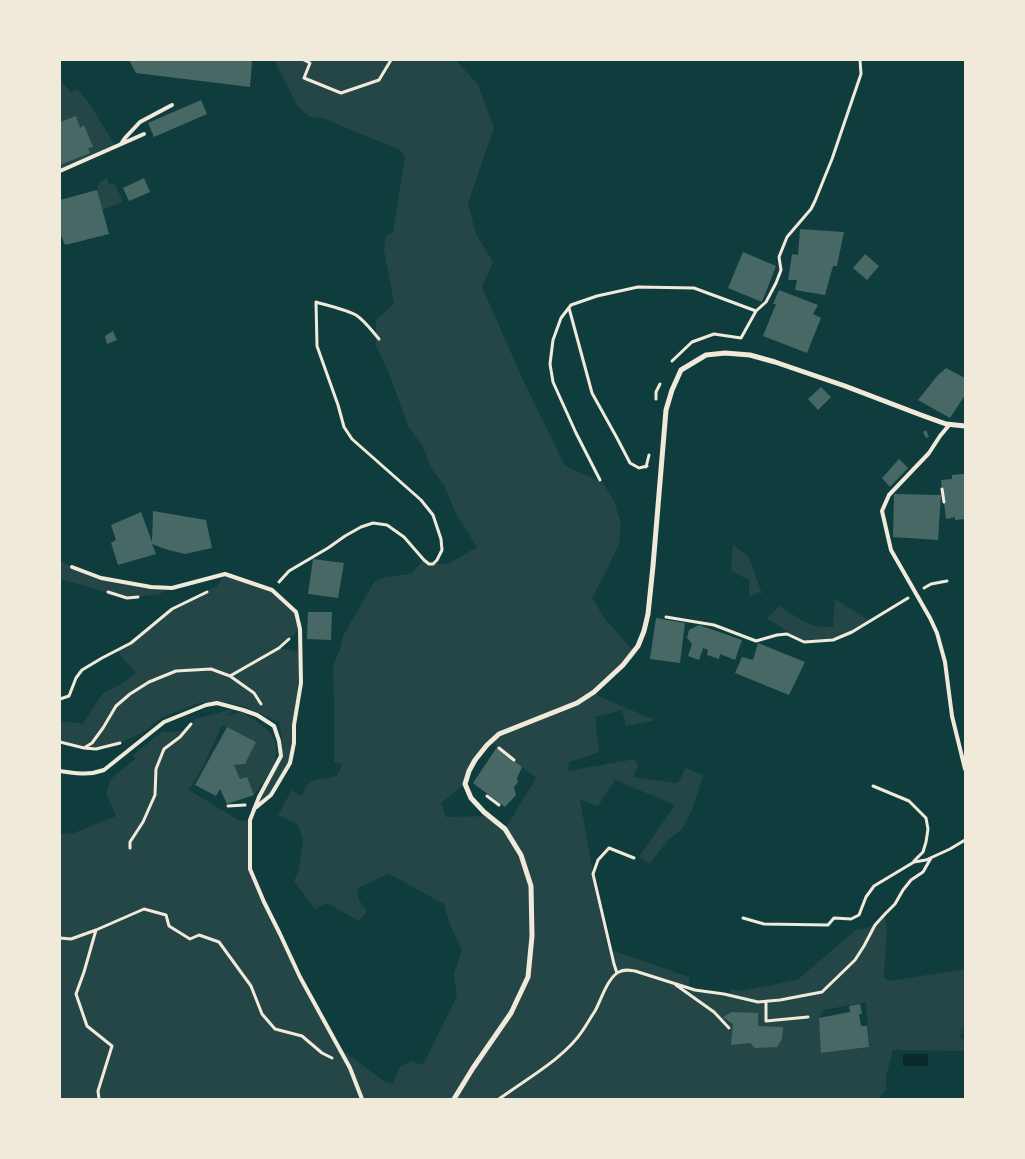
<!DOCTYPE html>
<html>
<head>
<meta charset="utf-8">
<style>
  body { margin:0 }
  #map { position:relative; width:1025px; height:1159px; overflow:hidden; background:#0f3d3e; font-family:Helvetica,sans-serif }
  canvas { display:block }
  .frame { position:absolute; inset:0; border:61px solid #f1e9da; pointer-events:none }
</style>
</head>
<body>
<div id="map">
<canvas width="1025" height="1159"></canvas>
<div class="frame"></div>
</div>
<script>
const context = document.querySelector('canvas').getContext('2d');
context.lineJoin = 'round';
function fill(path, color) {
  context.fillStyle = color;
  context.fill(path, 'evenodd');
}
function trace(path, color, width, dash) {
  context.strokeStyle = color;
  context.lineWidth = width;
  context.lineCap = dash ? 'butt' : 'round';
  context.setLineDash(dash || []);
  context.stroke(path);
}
fill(new Path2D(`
  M274 60H456L478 85 494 128 468 203 476 234 493 262 482 287 523 380 565 466 603 483 614 501 621 523 619 544 606 572 592 598 605 619 634 652 594 692 598 696 655 720 626 726 622 710 595 717 599 752 569 762 568 771 635 759 638 766 633 777 677 783 682 776 685 768 703 775 692 810 682 829 667 841 650 864 639 857 675 805 615 780 598 806 580 800 593 874 611 950 689 977V987L729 995 731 989 742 991 797 980 856 930C871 929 875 924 885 914L887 929 884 977 889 981 965 969V1030H962L960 1037 965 1041V1051L893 1050 886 1076V1090L878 1099H60V834L74 833 116 816 106 793 111 779 135 759 133 755 163 731 172 732 185 731 195 719 236 708 227 716 242 712C249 717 257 722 264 727 291 749 268 775 254 795L247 777 240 779 234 765 245 764 256 742 222 725 203 767 189 790 240 821 250 820V869L300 977 338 1047 385 1082 393 1084 400 1067 411 1061 423 1065 457 996 454 973 462 950 450 925 444 904 389 874 357 888 359 900 367 911 359 921 327 903 315 909 294 881 299 870 303 840 298 825 278 815 292 790 301 796 310 781 337 776 342 764 334 762V703L333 667 341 646 343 636 374 582 385 577 411 574 424 560 430 564H448L477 547 457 516 444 485 431 468 423 447 408 426 389 373 376 346V320L394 304 384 250 386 235 393 233 405 157 400 150 325 119 309 116 298 107ZM491 742 536 778 505 829 489 816 446 817 441 803 465 784 475 760ZM866 1002 869 1047 822 1053 819 1018 824 1010Z
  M60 80 71 92 78 90 89 103 116 147 60 171Z
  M107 178 109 185 115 184 123 202 102 210 97 190 99 182Z
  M733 545 749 557 762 594 758 592 749 597V580L731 571Z
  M60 561 72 567 101 578 172 588 159 594 127 598 60 579Z
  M225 574 272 590 296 612 300 629 280 648 300 652 301 683 294 725V743L290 763 271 795 254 809 281 756 282 741 279 722 243 706 217 701 199 703 162 717 144 732 119 743 96 749 60 742V721L83 724 102 694 123 683 136 673 120 655 118 650 131 643 172 609 217 586Z
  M835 599 870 621 852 632 833 640 804 642 787 634 788 631 766 618 774 612 780 606C800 619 808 628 833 627Z`), '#244646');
fill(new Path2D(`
  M903 1054H928V1066H903Z`), '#0a2a2b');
fill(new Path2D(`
  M129 60H250L252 62 250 87 136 73Z
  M201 100 207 114 154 137 148 123Z
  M76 116 80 128 84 125 93 147 88 148 90 153 60 165V122Z
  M144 178 150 192 129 201 123 188Z
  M97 190 109 234 65 245 61 235H60V200Z
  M800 229 844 232 837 266H833L825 295 795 290 797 280H788L792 254 798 255Z
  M743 252 776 266 762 302 728 288Z
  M865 254 879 266 867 280 853 268Z
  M779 290 818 305 813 314 821 318 807 353 763 336 776 304H773Z
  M113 331 117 340 107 344 105 336Z
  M946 368 965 378V395L950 418 918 400 938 375Z
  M821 387 831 397 818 410 808 399Z
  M926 430 929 437 926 438 923 432Z
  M899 459 908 468 890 487 882 478Z
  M965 474V519L955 520V517L946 519 941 480 952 479V475Z
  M894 494 941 495 938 540 893 537Z
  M153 511 206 520 212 548 185 554 165 549 152 544 156 554 118 565 111 543 116 540 111 525 141 512 152 542Z
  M313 559 344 563 338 598 308 594Z
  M308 612H332L331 640 307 639Z
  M656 618 685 623 680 663 650 659Z
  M699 625 742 640 735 660 720 654 719 659 707 655 708 650 703 648 699 660 688 656 692 644 687 638 689 630Z
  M758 643 805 662 789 695 735 673 742 657 753 660Z
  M227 727 256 742 245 764 234 765 240 779 247 777 254 795 227 804 220 789 216 796 195 785Z
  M497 747 522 767 517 778 518 782 514 787 516 795 505 807 473 783Z
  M860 1004 862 1014H859L861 1026H867L869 1047 821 1053 819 1018 850 1012 849 1006Z
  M732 1012 758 1013V1026L783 1027 782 1039 777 1047 755 1048 750 1043 731 1045 733 1024 723 1017Z`), '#486865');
trace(new Path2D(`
  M304 60 310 63 304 78 341 93 379 80 391 60
  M569 308 592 393 617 438 630 463 639 468 647 466
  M672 361 692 342 714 334 741 338 756 311
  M656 399V392L660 384
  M646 467 649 455
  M600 480 576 433 553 382 550 364 553 340 561 318 571 305 597 296 638 287 694 288 756 311 766 302 776 283 781 270 779 257 787 237 811 209 815 201 832 159 861 74 860 60
  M942 489 944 502
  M279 582 289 571 328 548 345 536 361 527 373 523 387 525 404 537 424 560 429 564H433L437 560 442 550 441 539 433 515 421 500 352 439 344 427 338 405 317 346 316 302C329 306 344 309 356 315 365 321 372 331 379 339
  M924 588 931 584 947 581
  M108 592 127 598 138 597
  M666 617 714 625 756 641 777 635 787 634 804 642 833 640 852 632 908 598
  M230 676 279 648 289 639
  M60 699 69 696 76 678 82 670 102 658 131 643 172 609 207 592
  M60 742 84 748 92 743 103 728 116 706 130 694 149 682 176 671 211 669 230 676 254 693 261 704
  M84 748 96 749 120 743
  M499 748 514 760
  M873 786 909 801 926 818 928 829 926 842 923 852 914 861
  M487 796 499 805
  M228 806 245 805
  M130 848V842L143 822 155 795 156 769 164 749 180 737 191 724
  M743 918 764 924 828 925 834 918 851 919 859 915 866 897 874 886 914 862 926 860 950 849 965 840
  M96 930 84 972 76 994 87 1026 112 1046 98 1091 99 1099
  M60 938 71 939 96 930 144 909 166 915 169 926 190 939 199 935 219 942 251 986 262 1014 275 1029 302 1036 322 1053 332 1058
  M617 973 614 964 593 874 598 860 609 848 634 858
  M676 985 714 1012 729 1028
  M766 1001V1021L808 1017
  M499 1099C526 1079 565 1058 583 1030 587 1024 591 1017 595 1011 601 1000 608 977 619 972 624 969 629 970 635 971L695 990 724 994 758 1002 780 1000 822 992 855 960 864 946 875 925 885 914 895 904 903 890 911 880 923 872 931 858`), '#f1e9da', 3);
trace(new Path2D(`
  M121 144 125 138 140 122 172 105
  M60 171 144 134
  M950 424 940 436 929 453 889 495 882 511 891 550 930 618 937 633 945 662 952 716 965 769
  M72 567 101 578 151 587 172 588 225 574 272 590 296 612 300 629 301 683 294 725V743L290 763 271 795 254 809
  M60 771C76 773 87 776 104 770L164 722 206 705 217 703 243 710 257 715 274 726 279 741 281 756 259 797 250 820V869L264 902 280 934 300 977 350 1068 362 1099`), '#f1e9da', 4);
trace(new Path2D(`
  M454 1099 473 1068 511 1013 528 977 532 936 531 886 521 855 505 829 484 812 471 798 465 784 469 771 475 760 487 745 499 734 577 703 594 692 623 665 638 646 644 631 648 614 653 566 666 410 672 390 681 370 706 355 725 353 750 355 775 362 845 386 921 415 946 424 965 426`), '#f1e9da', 5);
</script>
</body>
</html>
